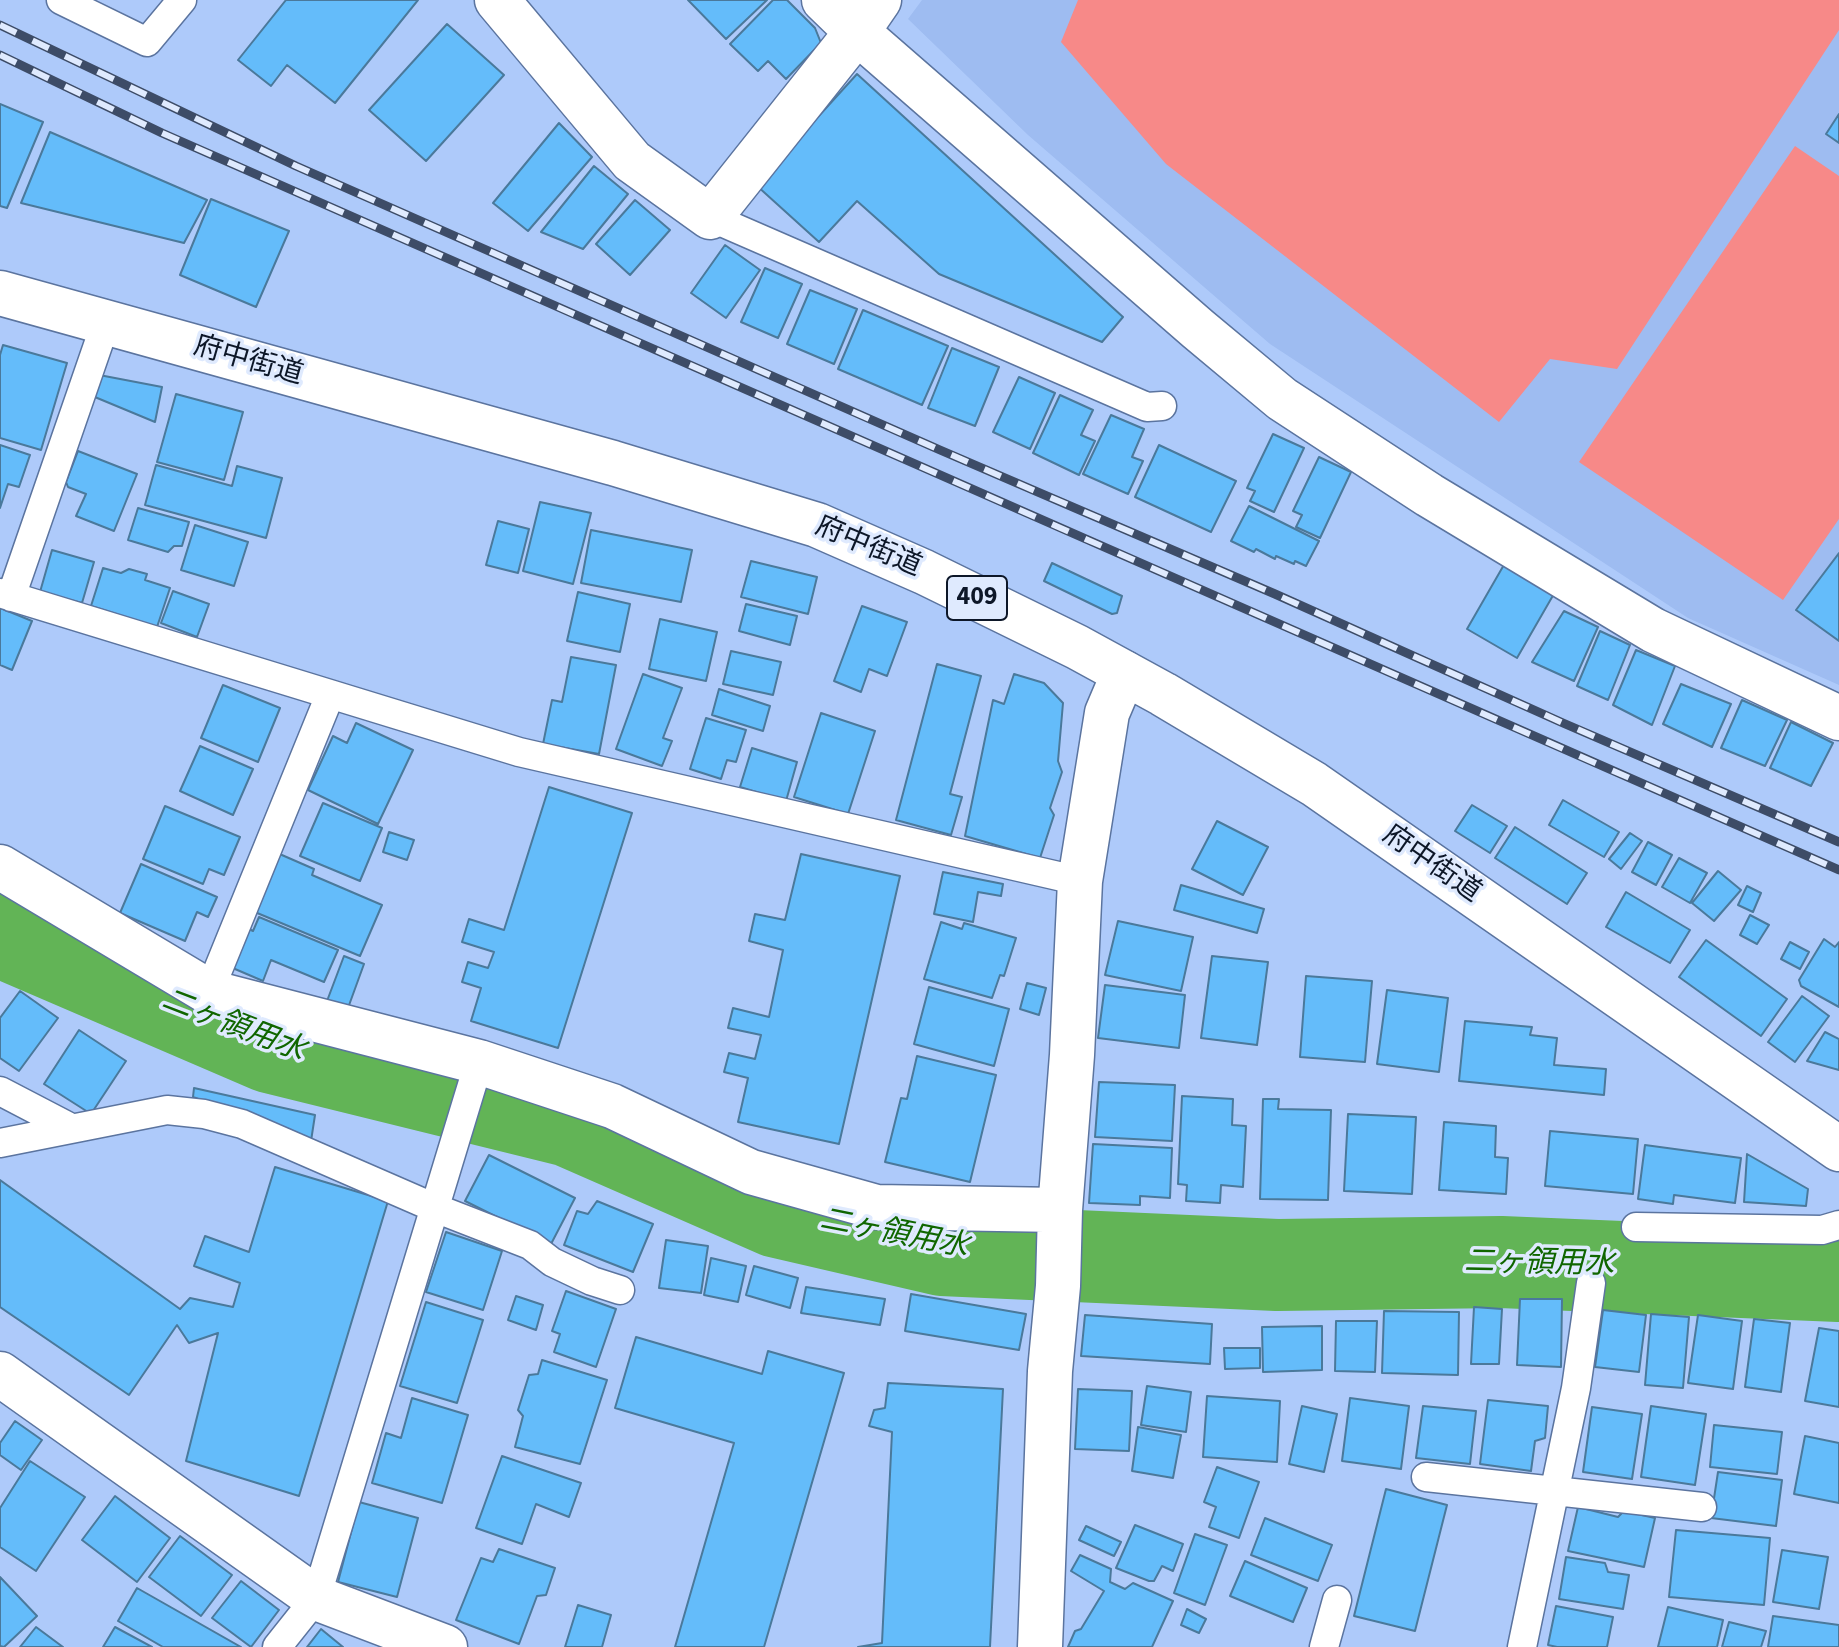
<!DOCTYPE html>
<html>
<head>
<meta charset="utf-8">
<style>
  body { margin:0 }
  canvas { display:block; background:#aecafa }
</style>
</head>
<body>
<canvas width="1839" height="1647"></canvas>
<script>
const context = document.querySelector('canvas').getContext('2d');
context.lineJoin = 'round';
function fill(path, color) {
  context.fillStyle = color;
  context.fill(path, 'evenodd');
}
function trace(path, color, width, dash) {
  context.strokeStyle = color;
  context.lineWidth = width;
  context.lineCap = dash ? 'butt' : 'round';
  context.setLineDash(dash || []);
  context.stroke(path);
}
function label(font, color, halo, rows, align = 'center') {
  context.font = font + ' "Source Sans 3","Noto Sans JP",sans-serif';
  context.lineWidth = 7;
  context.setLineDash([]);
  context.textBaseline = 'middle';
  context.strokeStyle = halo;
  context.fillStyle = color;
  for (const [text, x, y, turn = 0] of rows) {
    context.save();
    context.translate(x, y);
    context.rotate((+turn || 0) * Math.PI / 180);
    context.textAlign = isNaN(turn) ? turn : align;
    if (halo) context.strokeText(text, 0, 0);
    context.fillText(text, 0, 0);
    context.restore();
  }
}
fill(new Path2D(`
  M922 0H1839V685L1688 618 1270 344 1028 135 908 19Z`), '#9ebcf1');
fill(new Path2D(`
  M1078 0H1839V30L1617 369 1550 359 1499 422 1166 164 1061 42Z
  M1795 146 1839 176V519L1783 600 1579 462Z`), '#f78988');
trace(new Path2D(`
  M0 931 270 1047 570 1121 778 1212 942 1250 1277 1265 1501 1262 1839 1276`), '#62b456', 92);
const building = new Path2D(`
  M286 0H418L335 103 287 65 271 86 238 60Z
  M688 0H767L726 39Z
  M773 0H787L815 28 821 43 786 79 768 61 758 71 730 44Z
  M447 24 504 75 426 161 369 110Z
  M857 74 1123 317 1102 342 939 274 857 201 819 242 756 185Z
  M0 104 43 122 7 208 0 206Z
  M1839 114V143L1826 134Z
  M559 123 592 157 528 231 493 203Z
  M50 132 207 200 184 243 21 203Z
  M594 166 628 194 583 249 541 232Z
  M211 199 289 231 256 307 180 275Z
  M635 200 670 230 630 275 596 244Z
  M725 245 760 270 726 318 691 293Z
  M765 268 802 284 778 338 741 322Z
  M810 290 857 309 834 364 787 344Z
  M863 310 948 346 922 405 838 369Z
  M3 345 67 363 41 450 0 438V355Z
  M952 348 999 367 975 426 928 408Z
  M94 374 162 387 155 422 90 395Z
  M1019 377 1055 393 1030 449 993 432Z
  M176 394 243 412 224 480 157 462Z
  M1060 395 1093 410 1081 435 1095 441 1079 475 1033 453Z
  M1111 415 1144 429 1132 457 1143 461 1128 494 1083 474Z
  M1273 434 1304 448 1274 512 1250 501 1255 491 1247 488Z
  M0 445 30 455 19 487 8 484 0 508Z
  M1159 445 1236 481 1211 532 1135 497Z
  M78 451 137 474 114 531 76 516 86 494 68 487 66 482Z
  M1319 457 1351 472 1320 538 1296 527 1302 515 1293 511Z
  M156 465 232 486 237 466 282 478 266 538 145 505Z
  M540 502 591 513 573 584 523 571Z
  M1249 506 1319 541 1306 566 1295 561 1294 564 1276 556 1275 559 1256 549 1254 552 1231 541Z
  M138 508 189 522 182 546H174L168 552 128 540Z
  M498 521 529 529 518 573 486 565Z
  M195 525 248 542 234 586 181 570Z
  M591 530 692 550 681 602 581 583Z
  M52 550 94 562 82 603 40 592Z
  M1839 553V641L1796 610Z
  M751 561 817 577 808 614 741 597Z
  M1052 563 1122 596 1117 613 1112 614 1044 581Z
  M1505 563 1555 592 1517 658 1467 629Z
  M103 568 121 573 129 569 147 574 145 580 170 588 157 627 91 606Z
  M173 591 209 604 197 637 161 623Z
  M578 592 630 604 620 652 567 641Z
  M746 604 797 616 790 645 739 631Z
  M862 606 907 622 887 676 869 669 861 692 834 681Z
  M0 608 32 621 12 670 0 665Z
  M1564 611 1598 627 1574 681 1532 662Z
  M660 619 717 632 706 681 649 669Z
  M1600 631 1630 645 1608 700 1577 686Z
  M1636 650 1675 666 1652 725 1613 705Z
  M731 651 781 662 773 695 723 684Z
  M571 657 616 665 599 754 543 744 552 700 562 702Z
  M937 664 981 676 950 794 962 797 951 835 896 820Z
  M643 674 682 688 663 738 672 741 662 766 616 749Z
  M1014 674 1044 683 1063 703 1058 761 1062 772 1050 808 1054 815 1040 858 965 836 993 700 1004 704Z
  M1681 684 1731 704 1712 747 1663 724Z
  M223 685 280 708 258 762 201 738Z
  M719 689 770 706 763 731 712 715Z
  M1742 700 1787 720 1765 766 1721 748Z
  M821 713 875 731 848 814 794 797Z
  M706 718 746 730 736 762 727 760 721 779 690 769Z
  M1791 722 1833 743 1811 786 1770 768Z
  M356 723 413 750 378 824 308 790 333 736 347 743Z
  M200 746 253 769 233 815 180 791Z
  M752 748 797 762 786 801 740 787Z
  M549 787 632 813 558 1048 471 1021 481 988 462 982 468 962 488 968 494 952 462 942 469 919 504 930Z
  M1563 800 1619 832 1604 857 1549 825Z
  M323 803 382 828 360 881 300 856Z
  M1472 805 1507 826 1490 853 1455 831Z
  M165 806 240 837 224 875 209 869 203 884 143 859Z
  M1217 821 1268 847 1243 895 1192 869Z
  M1515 827 1587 873 1567 904 1495 858Z
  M389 832 414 840 407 860 383 852Z
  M1630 833 1642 841 1621 869 1609 859Z
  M1648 842 1672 855 1656 885 1632 872Z
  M275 852 314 869 312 875 382 905 360 956 250 910Z
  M801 854 900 876 839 1144 738 1122 748 1078 724 1072 729 1053 755 1059 761 1035 728 1028 733 1008 769 1017 783 950 749 941 755 914 785 920Z
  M1679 858 1707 873 1690 903 1662 887Z
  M141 864 217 897 208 917 197 912 185 941 120 913Z
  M1718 871 1741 890 1714 921 1692 903Z
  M943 872 1003 884 1001 896 978 892 973 922 934 914Z
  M1181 885 1264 909 1257 933 1174 910Z
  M1747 886 1761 893 1753 912 1738 905Z
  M1626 892 1690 930 1670 963 1606 927Z
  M1750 915 1769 925 1757 944 1740 935Z
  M259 917 338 950 324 982 271 960 263 981 228 966 245 927 253 931Z
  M1118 921 1193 937 1181 991 1105 975Z
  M941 922 962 929 964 923 1016 938 1004 976 1000 975 992 998 924 979Z
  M1824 939 1835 947 1839 942V1007L1801 986 1799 980Z
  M1706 940 1787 999 1761 1036 1679 977Z
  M1790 942 1809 952 1800 969 1781 959Z
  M344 956 364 964 348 1008 327 1001Z
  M1212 956 1268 962 1257 1045 1201 1038Z
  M1306 976 1372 981 1365 1062 1300 1057Z
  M1027 983 1046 988 1039 1015 1020 1009Z
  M1105 985 1185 995 1179 1048 1098 1038Z
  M929 987 1009 1009 994 1066 914 1044Z
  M1387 990 1448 998 1439 1072 1377 1064Z
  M20 991 58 1018 19 1071 0 1058V1018Z
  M1802 996 1829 1016 1795 1062 1768 1042Z
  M1465 1021 1532 1027 1530 1035 1557 1038 1554 1065 1606 1069 1604 1095 1459 1081Z
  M79 1030 126 1061 91 1114 44 1084Z
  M1825 1032 1839 1039V1070L1807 1061Z
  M917 1056 996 1075 970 1182 885 1162 901 1098 907 1099Z
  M1099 1082 1175 1085 1172 1141 1095 1137Z
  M194 1088 315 1115 311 1141 193 1097Z
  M1182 1096 1233 1099 1232 1125 1246 1126 1243 1187 1221 1185 1220 1203 1186 1201 1187 1185 1178 1184Z
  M1263 1099H1279L1278 1109 1331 1110 1328 1200 1260 1199Z
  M1348 1114 1416 1117 1412 1194 1344 1191Z
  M1444 1122 1496 1126 1495 1157 1508 1158 1506 1194 1439 1190Z
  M1550 1131 1638 1139 1633 1194 1545 1186Z
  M1093 1144 1172 1148 1170 1198 1140 1196V1205L1089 1203Z
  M1645 1145 1741 1158 1735 1203 1674 1195 1673 1204 1638 1199Z
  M1747 1154 1808 1189 1806 1206 1744 1202Z
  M489 1155 575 1198 551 1244 465 1201Z
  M275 1167 388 1201 299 1496 186 1461 218 1333 189 1343 177 1325 129 1395 0 1307V1180L180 1309 190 1298 233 1307 240 1283 194 1266 205 1236 249 1252Z
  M597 1201 653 1224 633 1272 564 1245 577 1211 588 1214Z
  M446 1232 502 1251 483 1310 426 1292Z
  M666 1240 708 1246 701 1293 659 1288Z
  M711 1258 746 1266 738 1302 704 1295Z
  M754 1266 798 1278 790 1308 746 1295Z
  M806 1287 885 1299 880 1325 801 1313Z
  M566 1291 616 1309 596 1367 554 1352 560 1334 552 1331Z
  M911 1294 1026 1314 1019 1350 905 1331Z
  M516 1296 543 1305 536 1330 508 1320Z
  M1520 1299H1562L1561 1367 1517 1365Z
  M426 1302 483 1320 457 1403 400 1386Z
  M1474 1307 1502 1309 1499 1364H1471Z
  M1603 1310 1646 1315 1639 1372 1595 1367Z
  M1384 1311 1459 1312 1458 1375 1382 1373Z
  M1651 1314 1689 1317 1683 1388 1645 1385Z
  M1085 1315 1212 1324 1210 1364 1081 1356Z
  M1698 1315 1742 1321 1733 1389 1688 1383Z
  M1754 1319 1790 1323 1781 1392 1745 1387Z
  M1336 1321H1377L1375 1372 1335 1371Z
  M1322 1326V1370L1263 1372 1262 1327Z
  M1819 1328 1839 1331V1407L1805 1401Z
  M636 1337 762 1374 768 1351 844 1373 764 1647H675L734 1443 615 1408Z
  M1224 1348H1260V1368L1225 1369Z
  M542 1360 607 1380 580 1464 515 1447 523 1416 518 1410 529 1375 538 1374Z
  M888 1383 1003 1389 990 1647H858L882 1643 892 1432 869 1426 874 1410 885 1408Z
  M1147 1386 1191 1392 1186 1432 1141 1425Z
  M1078 1389 1132 1391 1129 1451 1075 1449Z
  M1207 1396 1280 1401 1277 1462 1203 1457Z
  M412 1398 468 1415 442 1503 372 1483 386 1433 401 1438Z
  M1350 1398 1409 1406 1401 1469 1342 1461Z
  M1488 1400 1548 1406 1545 1438 1535 1441 1531 1471 1480 1464Z
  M1302 1406 1337 1414 1324 1472 1289 1464Z
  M1423 1406 1476 1411 1470 1464 1416 1458Z
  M1651 1406 1706 1414 1695 1485 1641 1477Z
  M1592 1407 1642 1414 1632 1479 1583 1472Z
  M15 1421 42 1440 21 1470 0 1455V1443Z
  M1714 1425 1782 1432 1777 1474 1710 1467Z
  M1138 1427 1181 1435 1173 1478 1132 1471Z
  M1805 1436 1839 1443V1503L1794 1494Z
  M502 1456 581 1483 569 1517 536 1504 522 1544 476 1528Z
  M30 1461 85 1497 36 1571 0 1547V1508Z
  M1217 1467 1259 1482 1239 1538 1209 1527 1216 1507 1204 1502Z
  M1718 1472 1782 1480 1776 1526 1711 1518Z
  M1386 1489 1447 1505 1415 1631 1354 1616Z
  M115 1496 170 1538 137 1582 82 1540Z
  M359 1502 418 1518 397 1597 338 1582Z
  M1578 1507 1618 1517 1624 1511 1655 1518 1644 1567 1568 1551Z
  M1265 1518 1332 1545 1318 1581 1251 1555Z
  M1135 1525 1183 1544 1173 1571 1162 1566 1154 1581H1149L1116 1568Z
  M1086 1526 1121 1542 1114 1556 1079 1540Z
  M1676 1530 1770 1538 1764 1605 1669 1597Z
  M1195 1534 1227 1545 1205 1605 1174 1593Z
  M180 1536 232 1575 201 1616 149 1577Z
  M499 1549 555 1568 546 1595 537 1596 519 1644 456 1620 481 1558 493 1562Z
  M1782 1550 1828 1557 1819 1609 1773 1602Z
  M1080 1555 1111 1569 1110 1582 1125 1589 1133 1583 1173 1601 1152 1647H1068L1075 1631 1081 1629 1104 1591 1071 1571Z
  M1566 1557 1605 1563 1608 1572 1629 1575 1623 1609 1559 1599Z
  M1245 1561 1307 1588 1293 1622 1230 1596Z
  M0 1577 37 1616 4 1647 0 1646Z
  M241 1581 279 1610 251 1647 212 1618Z
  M137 1588 241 1647H163L118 1621Z
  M578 1605 611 1615 602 1647H565Z
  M1556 1606 1613 1617 1607 1647H1557L1548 1645Z
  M1668 1607 1723 1620 1717 1647H1658Z
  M1187 1609 1206 1619 1199 1633 1181 1625Z
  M1773 1616 1839 1625V1647H1768Z
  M1729 1622 1766 1631 1761 1647H1722Z
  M36 1627 63 1647H20Z
  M115 1627 152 1647H103Z
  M321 1629 343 1647H307Z`);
fill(building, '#64bcfa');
trace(building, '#4a799b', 2);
const service = new Path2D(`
  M61 0 147 42 182 0
  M710 217 1147 407 1162 406
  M0 593 519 752 1080 881
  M11 597 106 322
  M209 992 330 695
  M0 1091 71 1128
  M0 1143 167 1110 204 1114 242 1124 435 1208 530 1245 552 1262 592 1281 620 1290
  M1636 1227 1822 1230 1839 1225
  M1426 1477 1702 1507
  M277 1647 316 1598 479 1062
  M1324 1647 1337 1600
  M1522 1647 1576 1388 1591 1283`);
const minor = new Path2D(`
  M497 0 632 161 710 217 857 32
  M824 0 857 32 1198 329 1282 399 1429 495 1653 630 1839 718
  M0 867 209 992 479 1062 612 1106 751 1172 876 1207 1060 1210
  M0 1374 316 1598 445 1647
  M1040 1647 1050 1371 1058 1286 1060 1210 1072 1055 1080 881 1107 713 1124 673`);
const tertiary = new Path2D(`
  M857 32 879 0`);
const trunk = new Path2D(`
  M0 293 613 463 817 525 924 572 1077 647 1163 694 1314 784 1839 1149`);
trace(service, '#5b749f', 31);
trace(minor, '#5b749f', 47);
trace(tertiary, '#5b749f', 47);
trace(trunk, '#5b749f', 47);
trace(service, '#fff', 28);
trace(minor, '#fff', 44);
trace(tertiary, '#fff', 44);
trace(trunk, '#fff', 44);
const rail = new Path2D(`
  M0 25 296 166 940 450 1275 594 1563 723 1839 842
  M0 55 162 133 1839 870`);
trace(rail, '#3d4c67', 9);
trace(rail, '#dfeafe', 6, [18]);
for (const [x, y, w] of [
  [977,598,60]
]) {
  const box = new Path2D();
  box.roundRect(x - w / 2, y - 22, w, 44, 6);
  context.fillStyle = '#dfeafe';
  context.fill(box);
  trace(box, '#0d1728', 2);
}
label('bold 26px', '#0d1728', null, [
  ["409",977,598]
]);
label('28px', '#0d1728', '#dfeafe', [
  ["府中街道",248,362,16],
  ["府中街道",868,548,23],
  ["府中街道",1431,865,35]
]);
label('italic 30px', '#106600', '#dfeafe', [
  ["二ヶ領用水",233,1027,21],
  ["二ヶ領用水",894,1235,11],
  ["二ヶ領用水",1539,1265,1]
]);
</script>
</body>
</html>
